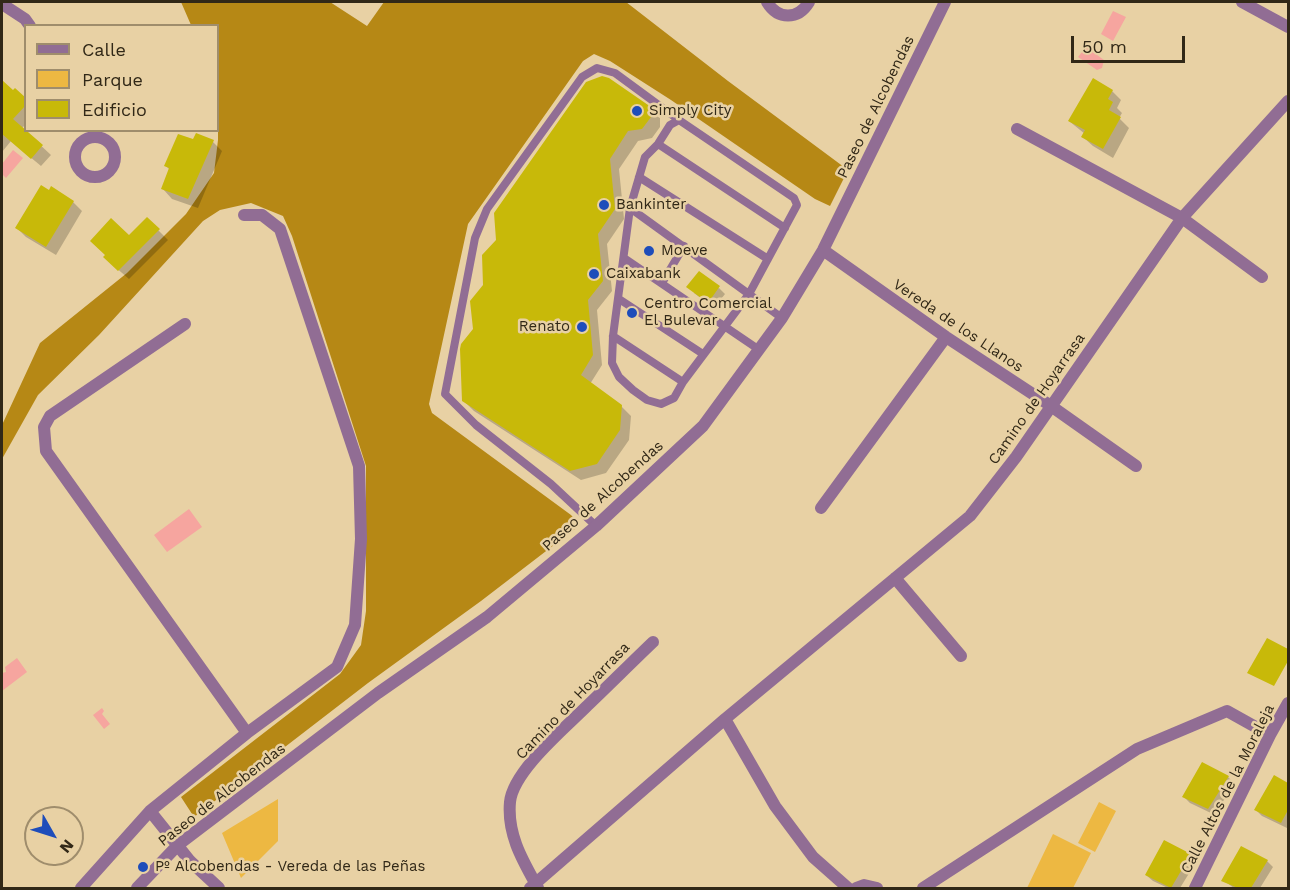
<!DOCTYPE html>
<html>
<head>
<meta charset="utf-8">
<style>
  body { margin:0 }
  #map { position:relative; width:1290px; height:890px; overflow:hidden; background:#e8d1a4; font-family:"Work Sans",sans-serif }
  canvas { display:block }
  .frame { position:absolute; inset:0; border:3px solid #312817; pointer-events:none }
  .legend { position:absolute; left:24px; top:24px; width:195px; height:108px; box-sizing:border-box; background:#e8d1a4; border:2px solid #9f8d6c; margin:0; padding:8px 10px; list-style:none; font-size:18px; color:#312817 }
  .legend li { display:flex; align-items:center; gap:12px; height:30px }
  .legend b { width:30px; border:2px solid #9f8d6c }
  .north { position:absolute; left:24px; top:806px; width:60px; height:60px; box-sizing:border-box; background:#e8d1a4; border:2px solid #9f8d6c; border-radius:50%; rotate:129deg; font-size:16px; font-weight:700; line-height:24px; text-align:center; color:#312817 }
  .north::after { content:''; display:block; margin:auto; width:21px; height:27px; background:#1e4dba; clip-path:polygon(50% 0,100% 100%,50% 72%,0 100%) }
  .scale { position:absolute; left:1071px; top:36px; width:114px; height:27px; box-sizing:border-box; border:3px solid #312817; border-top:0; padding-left:8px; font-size:18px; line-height:21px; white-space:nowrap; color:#312817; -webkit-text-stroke:4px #e8d1a4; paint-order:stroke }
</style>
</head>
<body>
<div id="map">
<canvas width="1290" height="890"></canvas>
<div class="frame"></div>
<ul class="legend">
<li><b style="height:8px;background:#916d94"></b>Calle</li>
<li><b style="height:16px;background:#edb842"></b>Parque</li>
<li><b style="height:16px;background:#c8b909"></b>Edificio</li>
</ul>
<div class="north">N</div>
<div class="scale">50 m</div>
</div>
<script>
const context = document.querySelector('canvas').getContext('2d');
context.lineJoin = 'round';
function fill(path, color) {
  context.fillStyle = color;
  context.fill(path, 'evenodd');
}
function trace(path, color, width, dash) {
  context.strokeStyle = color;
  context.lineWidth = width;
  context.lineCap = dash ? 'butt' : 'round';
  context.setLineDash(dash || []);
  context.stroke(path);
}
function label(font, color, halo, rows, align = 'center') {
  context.font = font + ' "Work Sans",sans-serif';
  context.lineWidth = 5;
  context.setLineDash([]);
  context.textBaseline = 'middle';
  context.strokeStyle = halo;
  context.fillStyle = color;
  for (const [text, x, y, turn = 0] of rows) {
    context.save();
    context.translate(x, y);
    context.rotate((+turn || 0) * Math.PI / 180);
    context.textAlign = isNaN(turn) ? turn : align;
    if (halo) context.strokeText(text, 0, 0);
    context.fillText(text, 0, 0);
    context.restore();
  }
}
fill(new Path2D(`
  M278 799V841L241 878 222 833Z
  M1099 802 1116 811 1095 852 1078 843Z
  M1053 834 1091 853 1073 888H1027Z`), '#edb842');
fill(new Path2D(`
  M181 2H330L367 26 384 2H626L728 81 848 170 830 206 815 199 671 100 610 61 594 54 583 61 468 224 429 404 432 413 571 515 580 525 481 601 368 683 194 817 181 797 340 674 361 645 366 611V466L292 236 283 216 251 203 220 210 203 221 99 335 38 395 2 459V425L40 343 127 273 186 214 214 173 218 140V26L191 25Z`), '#b68815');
fill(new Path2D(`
  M1113 11 1126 17 1113 41 1101 34Z
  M1086 47 1104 60 1102 68 1097 70 1078 57Z
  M13 150 23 158 6 178 2 174V164Z
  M189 509 202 527 167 552 154 535Z
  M17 658 27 672 2 691V673L6 672 5 667Z
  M102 708 104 711 102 714 110 724 104 729 93 715Z`), '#f6a59f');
fill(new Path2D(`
  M3 84 26 100V124L22 128 51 155 41 166 11 141 2 152V86Z
  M1112 91 1121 100 1117 108 1122 113 1119 118 1129 128 1113 158 1093 146 1083 137 1085 134 1069 121Z
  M650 109 660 118V127L652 138 638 141 619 169 624 219 607 244 612 291 597 310 602 365 590 384 621 406 631 416 629 440 606 473 581 480 474 411 464 401 475 329 485 285 484 256Z
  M194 141 213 142 222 151 198 208 172 199 163 189 170 170 166 166Z
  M73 202 82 211 56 255 26 237 17 228Z
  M147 219 168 240 129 279 114 266 129 237Z
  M719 288 725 294 714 308 694 293Z
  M1228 777 1234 783 1215 815 1190 803 1184 797Z
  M1274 777 1288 784 1287 828 1262 816 1256 810Z
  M1165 842 1190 856 1196 862 1180 888H1168L1153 881 1146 875Z
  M1267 861 1273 867 1260 888H1234L1223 880Z`), '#0003');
fill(new Path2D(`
  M602 76 609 78 651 107V117L642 129 628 131 610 159 615 209 598 234 603 281 588 300 593 355 581 375 622 405 620 430 597 464 570 471 462 401 460 349 461 344 473 329 470 301 483 285 482 255 496 240 494 213 586 82Z
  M1093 78 1113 90 1108 99 1113 102 1109 110 1121 117 1103 149 1081 137 1085 130 1068 121Z
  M2 80 13 90 15 88 26 98V105L13 119 43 145 31 159 2 134Z
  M196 133 214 140 188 199 161 189 169 168 164 166 178 134 193 139Z
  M41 185 49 190 51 186 74 201 46 247 15 228Z
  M147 217 160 229 118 271 103 257 105 255 90 241 111 218 129 235Z
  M699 271 720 286 708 303 686 287Z
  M1267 638 1288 649V661L1274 686 1247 673Z
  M1202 762 1229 776 1208 809 1182 797Z
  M1274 775 1288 783V810L1281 823 1254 810Z
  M1164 840 1191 854 1171 888 1145 875Z
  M1241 846 1268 860 1251 888H1238L1221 881Z`), '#c8b909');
trace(new Path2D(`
  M679 120 794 198 797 205 749 294 683 382 674 398 661 404 647 400 633 390 619 377 612 363 613 336 630 208 645 157 658 144 670 125Z
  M658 144 785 228
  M639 177 768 259
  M630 208 782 318
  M624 258 758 349
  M662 283 684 246
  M619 299 703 354
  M613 336 683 382
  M596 526 551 484 476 425 445 394 475 238 487 209 582 77 597 68 615 73 679 120`), '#916d94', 8);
trace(new Path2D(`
  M767 2C778 20 798 20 809 2
  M1242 2 1288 27
  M2 4 25 19 30 26
  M1017 129 1182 218 1262 277
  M75 157a20 20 0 1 1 40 0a20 20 0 1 1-40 0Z
  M823 250 946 337 1051 406 1136 466
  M185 324 50 416 44 427 46 451 247 733
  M821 508 946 337
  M895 578 961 656
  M725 719 775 806 813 857 848 888
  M150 811 190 861 219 888
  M81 888 150 811 247 733 337 667 355 625 361 539 359 466 280 229 262 215H244
  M137 888 178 845 378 693 487 617 596 526 703 426 782 318 823 250 945 2
  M530 888 725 719 970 516 1016 457 1182 218 1288 101
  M538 888C523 861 507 835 510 802 513 771 565 728 587 706 609 685 631 663 653 642
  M856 888 864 885 877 888
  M923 888 1137 749 1227 711 1270 735
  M1195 888 1270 735 1288 703`), '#916d94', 12);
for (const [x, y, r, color] of [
  [637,111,6,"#1e4dba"],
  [604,205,6,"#1e4dba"],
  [649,251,6,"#1e4dba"],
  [594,274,6,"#1e4dba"],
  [632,313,6,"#1e4dba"],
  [582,327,6,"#1e4dba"],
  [143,867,6,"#1e4dba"]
]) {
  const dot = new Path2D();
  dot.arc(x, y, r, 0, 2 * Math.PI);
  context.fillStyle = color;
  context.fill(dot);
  trace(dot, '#e8d1a4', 2);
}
label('15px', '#312817', '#e8d1a4', [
  ["Paseo de Alcobendas",876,107,-64],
  ["Vereda de los Llanos",958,326,34],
  ["Camino de Hoyarrasa",1037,399,-55],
  ["Paseo de Alcobendas",603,496,-42],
  ["Camino de Hoyarrasa",573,701,-46],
  ["Calle Altos de la Moraleja",1228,789,-63],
  ["Paseo de Alcobendas",222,795,-38]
]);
label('15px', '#312817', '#e8d1a4', [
  ["Simply City",649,111],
  ["Bankinter",616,205],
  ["Moeve",661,251],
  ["Caixabank",606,274],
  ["Centro Comercial",644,304],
  ["El Bulevar",644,321],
  ["Renato",570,327,"right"],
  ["Pº Alcobendas - Vereda de las Peñas",155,867]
], 'left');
</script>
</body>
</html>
